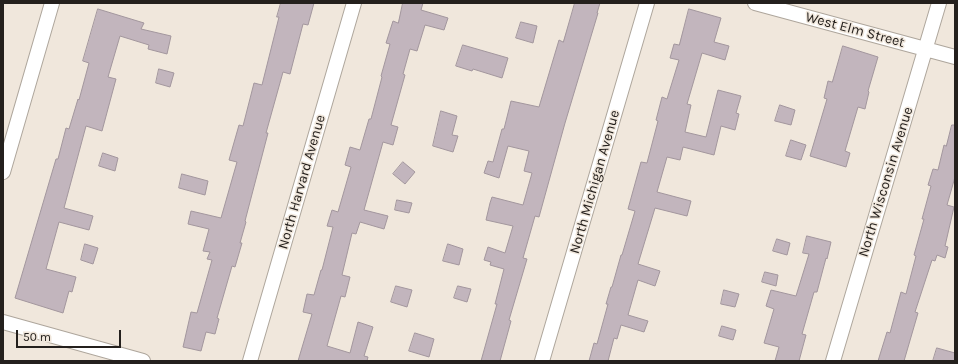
<!DOCTYPE html>
<html>
<head>
<meta charset="utf-8">
<style>
  body { margin:0 }
  #map { position:relative; width:958px; height:364px; overflow:hidden; background:#f0e7dc; font-family:Karla,sans-serif }
  canvas { display:block }
  .frame { position:absolute; inset:0; border:4px solid #24201d; pointer-events:none }
  .scale { position:absolute; left:16px; top:330px; width:105px; height:18px; box-sizing:border-box; border:2px solid #24201d; border-top:0; padding-left:5px; font-size:12px; line-height:14px; white-space:nowrap; color:#24201d; -webkit-text-stroke:3px #f0e7dc; paint-order:stroke }
</style>
</head>
<body>
<div id="map">
<canvas width="958" height="364"></canvas>
<div class="frame"></div>
<div class="scale">50 m</div>
</div>
<script>
const context = document.querySelector('canvas').getContext('2d');
context.lineJoin = 'round';
function fill(path, color) {
  context.fillStyle = color;
  context.fill(path, 'evenodd');
}
function trace(path, color, width, dash) {
  context.strokeStyle = color;
  context.lineWidth = width;
  context.lineCap = dash ? 'butt' : 'round';
  context.setLineDash(dash || []);
  context.stroke(path);
}
function label(font, color, halo, rows, align = 'center') {
  context.font = font + ' Karla,sans-serif';
  context.lineWidth = 3;
  context.setLineDash([]);
  context.textBaseline = 'middle';
  context.strokeStyle = halo;
  context.fillStyle = color;
  for (const [text, x, y, turn = 0] of rows) {
    context.save();
    context.translate(x, y);
    context.rotate((+turn || 0) * Math.PI / 180);
    context.textAlign = isNaN(turn) ? turn : align;
    if (halo) context.strokeText(text, 0, 0);
    context.fillText(text, 0, 0);
    context.restore();
  }
}
const building = new Path2D(`
  M281 3H314L308 25 303 24 290 74 283 72 266 133H268L245 221 246 222 240 243H242L235 267 232 266 217 318 219 319 215 334 206 332 201 351 183 347 191 312 197 313 212 260 207 259 210 252 203 251 209 229 188 224 191 211 221 218 237 162 229 160 239 125 243 126 254 83 262 85 279 17H277Z
  M403 3H423L421 10 448 18 444 30 425 25 417 51 410 49 403 74 405 75 391 125 398 127 393 145 383 142 364 210 388 216 384 229 360 222 356 234 352 233 342 275 350 277 345 297 341 296 327 346 350 353 358 322 373 327 364 356 368 357 367 361H298L312 314 303 312 307 294 314 295 321 270H322L333 227 327 226 332 210 338 212 351 167 345 165 350 147 360 150 369 119H371L382 77 381 76 390 44 386 43 393 21 398 23Z
  M575 3H600L597 13H598L565 123 539 217 535 216 523 258 527 259 509 320 511 321 500 361H481L497 304H495L504 269 490 265 491 262 484 260 488 247 505 253 513 226 486 220 490 203 492 197 523 205 532 173 524 171 529 151 508 146 499 178 484 173 488 161 493 162 502 129H504L511 101 539 107 559 40 563 42Z
  M98 9 144 23 141 29 171 36 167 54 148 49 149 45 120 36 108 77 116 79 102 131 86 126 64 208 93 216 89 230 59 222 46 269 76 277 72 292 69 291 63 313 15 298 56 159H58L66 128 69 129 78 99 79 100 89 63 83 61Z
  M689 9 721 18 714 42 729 46 725 60 702 53 687 104 691 105 685 132 706 137 718 90 741 96 736 113 739 114 735 130 721 126 714 155 683 147 680 160 667 157 657 192 691 201 687 216 655 208 638 264 660 271 655 286 638 280 628 315 648 321 644 332 621 325 617 339 614 338 608 361H589L594 343 597 344 608 304H606L611 287H612L621 255H622L635 211 628 209 641 162 647 163 658 121 656 120 662 97 667 99 679 60 670 58 674 44 679 45Z
  M521 22 537 26 533 43 516 38Z
  M463 45 508 58 502 78 473 69 472 71 456 66Z
  M843 46 878 57 868 91 869 92 865 109 858 107 845 151 850 153 846 167 810 156 827 99 824 98 828 81 832 82Z
  M159 69 174 73 170 87 156 83Z
  M780 105 795 110 791 125 775 121Z
  M441 111 457 116 452 135 458 136 453 152 433 146Z
  M952 125H955V177L947 205 954 207 945 246 948 247 945 258 937 255 935 261 932 260 915 312 918 313 904 361H878L887 332 890 333 901 292 906 294 916 256 914 255 924 219H922L931 186 928 185 933 169 938 170 944 145 946 146Z
  M791 140 806 145 801 160 786 156Z
  M103 153 118 158 115 171 99 166Z
  M403 162 415 172 405 184 393 174Z
  M182 174 208 181 205 195 179 188Z
  M397 200 412 203 409 213 395 210Z
  M807 236 831 242 827 259 826 258 817 292H814L802 334 806 335 799 361H775L779 347 764 343 774 309 766 306 771 290 796 296 809 254 803 253Z
  M777 239 790 243 787 255 773 251Z
  M85 244 98 248 93 264 81 260Z
  M448 244 463 249 459 265 443 261Z
  M765 272 778 275 776 286 762 282Z
  M396 286 412 290 407 307 391 302Z
  M458 286 471 289 467 302 454 298Z
  M724 290 739 294 735 307 721 304Z
  M722 326 736 330 733 340 719 336Z
  M415 333 434 339 429 357 409 351Z
  M937 348 955 353V361H933Z`);
fill(building, '#c2b5bd');
trace(building, '#a2969d', 1);
const minor = new Path2D(`
  M755 3 955 57
  M3 172 52 3
  M3 322 143 361
  M250 361 354 3
  M542 361 647 3
  M833 361 939 3`);
trace(minor, '#aea69c', 16);
trace(minor, '#fff', 14);
label('14px', '#24201d', '#f0e7dc', [
  ["West Elm Street",855,30,15],
  ["North Harvard Avenue",302,182,-74],
  ["North Michigan Avenue",595,182,-74],
  ["North Wisconsin Avenue",886,182,-73]
]);
</script>
</body>
</html>
